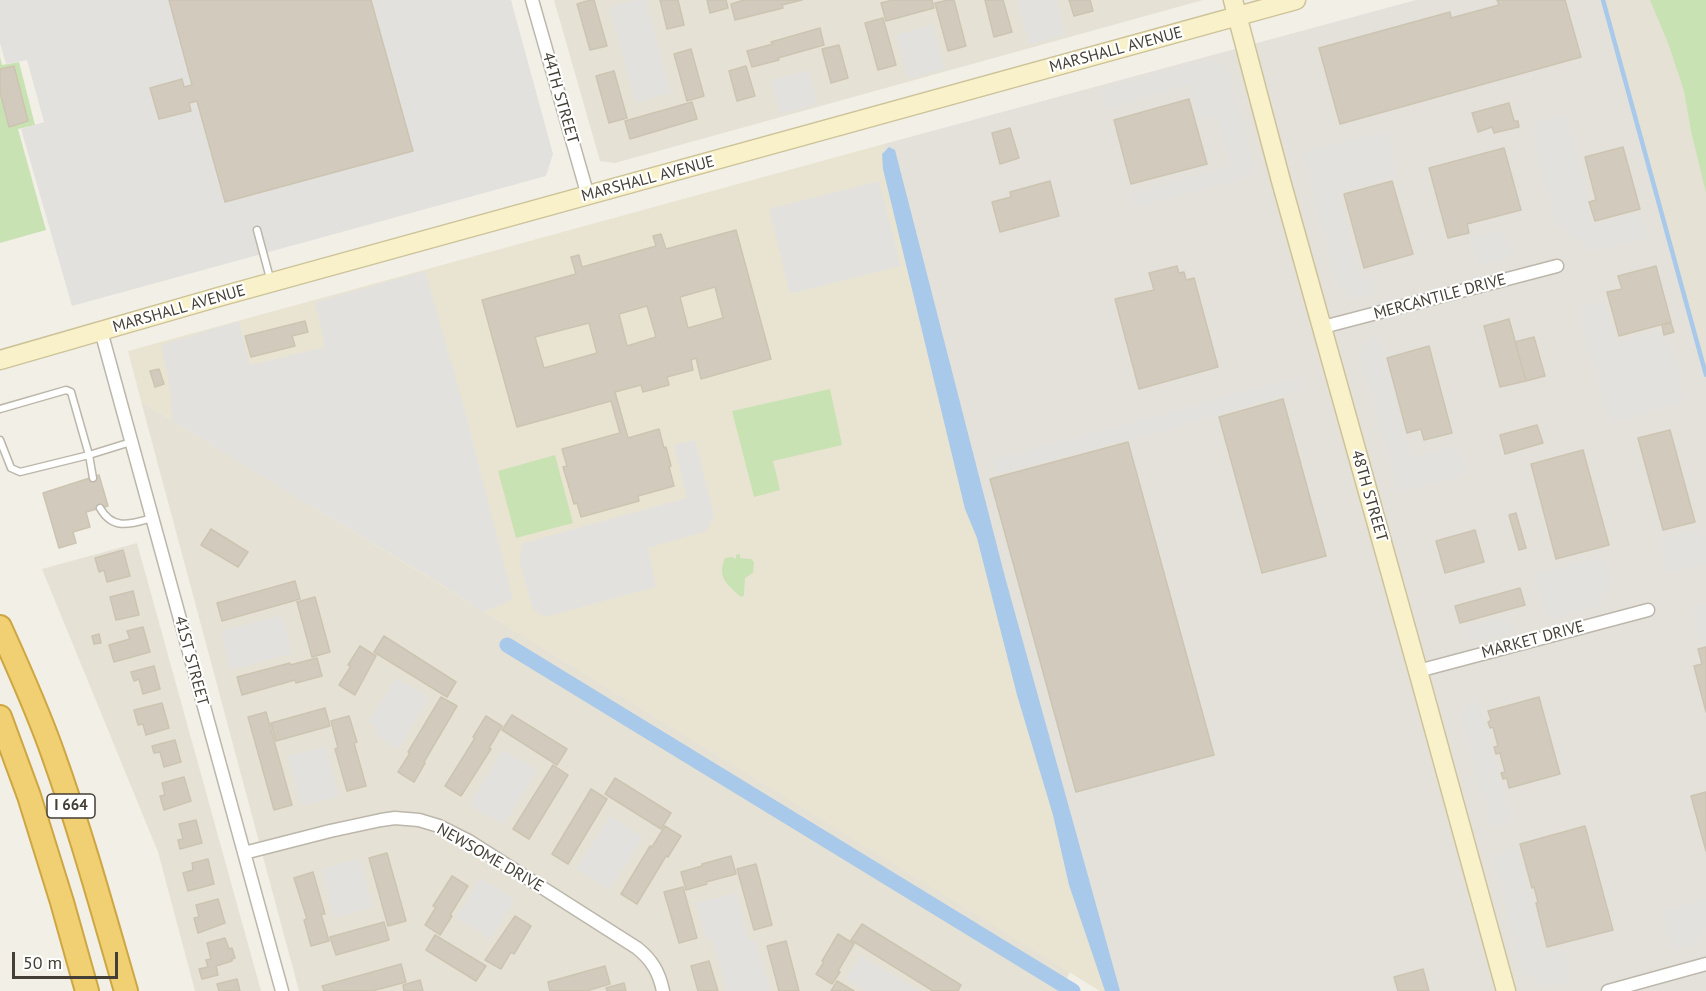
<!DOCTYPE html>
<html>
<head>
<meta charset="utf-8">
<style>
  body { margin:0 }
  #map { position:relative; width:1706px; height:991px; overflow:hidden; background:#f1efe6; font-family:"PT Sans",sans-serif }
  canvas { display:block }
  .scale { position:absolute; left:12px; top:952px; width:106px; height:27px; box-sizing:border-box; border:3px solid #443f36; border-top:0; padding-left:8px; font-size:18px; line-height:21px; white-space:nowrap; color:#443f36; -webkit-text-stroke:4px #fff; paint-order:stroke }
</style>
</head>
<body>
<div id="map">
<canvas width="1706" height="991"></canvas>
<div class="scale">50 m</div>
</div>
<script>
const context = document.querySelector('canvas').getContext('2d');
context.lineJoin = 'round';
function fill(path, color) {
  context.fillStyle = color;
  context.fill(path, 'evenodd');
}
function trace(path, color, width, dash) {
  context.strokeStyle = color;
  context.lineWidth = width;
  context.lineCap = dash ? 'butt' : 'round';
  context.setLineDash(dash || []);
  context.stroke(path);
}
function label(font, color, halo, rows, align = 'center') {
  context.font = font + ' "PT Sans",sans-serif';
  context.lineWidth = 4.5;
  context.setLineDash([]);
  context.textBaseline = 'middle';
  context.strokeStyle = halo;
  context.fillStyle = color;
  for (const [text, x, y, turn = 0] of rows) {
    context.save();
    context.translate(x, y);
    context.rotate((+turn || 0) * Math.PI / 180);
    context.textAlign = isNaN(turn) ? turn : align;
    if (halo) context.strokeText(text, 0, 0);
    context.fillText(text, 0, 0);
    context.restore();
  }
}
fill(new Path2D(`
  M554 0H1203L615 163 600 161Z
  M1605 0H1706V377L1625 76Z
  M141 401 1070 972 1060 991H299Z
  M137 543 261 991H195L158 852 42 569Z`), '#e5e1d5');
fill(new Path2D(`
  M1416 0H1605L1706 377V991H1115L965 456 884 144Z`), '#e4e1db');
fill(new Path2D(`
  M884 144 965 456 1115 991H1100L141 401 128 351Z`), '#e9e4d1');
fill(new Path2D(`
  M1650 0H1706V193L1691 131 1684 91 1668 43Z
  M0 57 2 65 19 62 35 125 18 129 46 230 0 243Z
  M830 389 842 445 773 461 780 490 754 497 732 411Z
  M555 455 573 523 516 538 498 471Z
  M740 554V558L751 559 754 562 753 573 745 578 744 595 742 597C737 595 735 591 730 587 721 578 720 570 725 558L732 557 736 559V555Z`), '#c9e2b3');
fill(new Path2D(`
  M0 0H511L553 154 546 176 72 306 21 129 44 122 27 60 6 64 0 43Z
  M636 0H646L671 93 636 103 609 7Z
  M1017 0H1057L1066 35 1029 45Z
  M933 24 945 69 908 79 896 35Z
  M1214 59 1229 71 1256 174 1134 208 1130 194 1231 166 1218 114 1200 119 1190 84 1105 109 1100 89Z
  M809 70 818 104 780 114 771 80Z
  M1567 115 1593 224 1639 213 1646 239 1596 251 1555 223 1532 124Z
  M1386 131 1397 176 1337 192 1359 277 1369 275 1374 295 1356 300 1336 281 1303 152Z
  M879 181 901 266 790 294 769 209Z
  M1504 229 1512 257 1480 266 1472 238Z
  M425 271 464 407 513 599 483 612 443 585 288 492 172 420 170 388 161 345 239 321 250 365 325 347 315 302Z
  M1604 302 1616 343 1656 331 1669 342 1686 401 1610 423 1578 309Z
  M1378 335 1412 458 1457 446 1465 475 1399 493 1360 353 1366 343Z
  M1303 376 1305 389 1160 431 998 473 994 460Z
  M695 440 714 515 707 531 648 548 656 587 545 617 533 609 519 560 523 543 687 498 674 445Z
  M1702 529 1706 548V564L1668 573 1660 539Z
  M1603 556 1611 585 1598 606 1548 620 1536 574Z
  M1706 604V643L1702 644 1691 608Z
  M282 615 292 653 231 670 221 631Z
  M1508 617 1512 632 1468 642 1465 627Z
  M396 678 429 698 398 749 374 735 378 729 368 722Z
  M1476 696 1512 821 1492 827 1461 717Z
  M326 746 339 796 301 806 288 756Z
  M503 750 537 770 504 825 469 805Z
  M610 816 643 837 609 890 576 869Z
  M1518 849 1544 954 1563 949 1570 981 1548 987 1523 973 1493 855Z
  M360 858 373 907 334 918 321 869Z
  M480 878 515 899 491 939 456 918Z
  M737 893 749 941 756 940 770 991H727L712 940 707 941 696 903Z
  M1706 898V927L1698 943 1674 950 1663 911Z
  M860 955 920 991H865L846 980Z`), '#e3e1de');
fill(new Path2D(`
  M889 147 895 150 1005 577 1120 991H1105L1069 885 1053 815 1017 695 977 538 965 509 883 169 882 154Z`), '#a8c9e9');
trace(new Path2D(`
  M1603 0 1706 375`), '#a8c9e9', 4.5);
trace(new Path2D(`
  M507 645 1073 991`), '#a8c9e9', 15);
const building = new Path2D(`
  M169 0H371L413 151 225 202 197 101 189 103 191 111 159 119 150 88 182 79 184 87 192 85Z
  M590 0H594L607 46 590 50 577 4Z
  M660 0H678L684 25 667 29Z
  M707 0H726L728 8 710 13Z
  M744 0H802L782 5 783 8 735 20 731 4Z
  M893 0H932L934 8 886 21 881 3Z
  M948 0H954L966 46 948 51 935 3Z
  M985 0H1003L1012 32 994 37Z
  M1069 0H1090L1093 11 1074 16Z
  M1497 0H1565L1581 57 1340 124 1319 48 1450 12 1451 18 1499 5Z
  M883 18 896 65 878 70 865 23Z
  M820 28 824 45 778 58 779 60 752 67 747 51 773 44 771 42Z
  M839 45 848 78 831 83 822 49Z
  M691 49 704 96 687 101 674 54Z
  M14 66 28 121 9 127 0 92V69Z
  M746 66 755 96 737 101 729 71Z
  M614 71 627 118 609 123 596 76Z
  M1189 99 1207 164 1131 184 1114 120Z
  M692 102 697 119 630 139 625 121Z
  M1509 103 1514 121H1518L1519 127 1494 133 1492 127 1478 132 1472 113Z
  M1010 128 1019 158 1000 164 992 133Z
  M1623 147 1640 209 1595 221 1589 202 1596 200 1585 157Z
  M1504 148 1521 210 1467 224 1469 233 1448 238 1429 168Z
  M1050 181 1059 216 1000 232 992 202 1011 197 1010 192Z
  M1392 181 1413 254 1364 268 1344 194Z
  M736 230 771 359 701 379 696 358 691 360 693 370 667 377 669 385 643 392 641 385 615 392 628 438 659 429 664 448 666 447 671 466 669 467 674 486 638 496 639 501 581 517 577 503 574 504 563 467 567 466 562 449 620 433 611 401 517 427 482 300 576 274 571 257 579 255 582 267 656 246 653 236 661 234 666 249ZM715 287 723 318 688 328 680 297ZM647 306 656 337 627 346 619 314ZM589 323 597 353 544 368 535 337Z
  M1177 266 1179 273 1184 272 1186 280 1194 278 1218 367 1139 389 1115 299 1154 290 1149 273Z
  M1656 266 1671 322 1619 336 1607 292 1622 289 1618 276Z
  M1509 319 1526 381 1500 387 1484 326Z
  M305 321 308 332 292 336 295 346 251 357 245 336Z
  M1671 323 1674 332 1664 335 1662 325Z
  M1534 337 1545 376 1526 381 1515 342Z
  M1429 346 1452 433 1424 440 1421 429 1407 433 1387 358Z
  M159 369 164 384 155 387 150 371Z
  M1283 399 1326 556 1262 573 1219 417Z
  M1537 425 1543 443 1505 454 1500 435Z
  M1670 430 1695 522 1663 530 1638 438Z
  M1128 442 1214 755 1076 792 990 479Z
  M1583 450 1609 545 1556 559 1531 464Z
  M99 475 108 506 86 512 90 527 73 532 76 543 59 548 43 493Z
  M1516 513 1526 548 1519 550 1509 515Z
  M211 529 248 552 238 567 201 545Z
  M1475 530 1484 562 1445 573 1436 541Z
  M123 550 130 576 107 582 104 570 99 572 95 558Z
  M295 581 300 599 222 621 217 603Z
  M1520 588 1525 605 1460 623 1455 606Z
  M133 591 139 615 116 620 110 597Z
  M315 597 330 652 312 657 297 602Z
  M143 627 150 652 114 662 109 645 130 639 127 631Z
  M99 634 101 643 94 644 92 636Z
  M384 636 456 682 447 697 374 652Z
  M360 646 376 656 355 695 339 685 351 666 348 665Z
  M1706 647V712L1694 666 1702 664 1698 649Z
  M317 658 322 676 296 683 295 680 242 695 237 677 290 663V665Z
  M154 666 160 689 143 694 139 679 134 681 131 672Z
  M441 697 457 706 424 762 425 763 414 782 398 772 410 753 408 752Z
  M1539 697 1560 774 1509 788 1507 778 1503 779 1501 773 1505 772 1500 753 1496 754 1494 747 1498 746 1493 727 1490 728 1488 722 1491 720 1488 711Z
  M162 703 169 728 146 735 143 724 138 725 134 710Z
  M325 708 330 726 276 741 271 723Z
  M266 712 292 805 274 810 248 717Z
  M512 715 567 749 557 765 502 730Z
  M349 716 357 742 354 743 366 786 347 791 335 749 338 748 331 721Z
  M486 716 502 726 489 748 491 749 461 796 445 786 475 738 473 737Z
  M175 740 181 762 164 767 160 752 154 753 152 746Z
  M553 765 568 775 529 839 513 829Z
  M184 777 191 801 164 810 160 796 165 795 162 783Z
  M615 778 671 813 661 829 605 794Z
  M591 789 607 799 568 864 552 854Z
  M1706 792V851L1691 796Z
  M196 820 202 843 180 849 178 840 183 839 179 824Z
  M665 826 681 836 668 857 666 856 637 904 621 894 650 846 652 847Z
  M1585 826 1613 930 1547 947 1536 903 1538 902 1534 887 1532 888 1520 844Z
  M387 853 406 921 388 926 369 858Z
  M731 856 736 874 706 882 707 884 686 890 681 872 702 866V864Z
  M208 859 214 884 188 891 183 873 193 870 192 863Z
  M756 864 772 925 754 930 737 869Z
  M313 872 325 914H321L329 941 311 946 304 920 307 919 294 878Z
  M452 876 468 886 450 915 452 916 440 935 425 925 436 907 433 906Z
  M683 887 697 938 679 943 664 892Z
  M218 899 225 923 198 933 194 918 199 917 196 905Z
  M515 916 531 926 514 954 511 952 501 969 485 960Z
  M384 922 389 940 336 955 330 937Z
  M862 924 961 985 958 991H933L851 940Z
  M838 934 854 944 838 971 840 972 832 984 816 974 824 962 822 961Z
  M435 935 486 966 476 981 426 950Z
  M225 938 229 949 232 948 235 958 232 959V961L216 966 218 975 202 979 199 969 208 967 206 960 211 959 207 943Z
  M786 941 799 991H779L767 946Z
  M709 961 718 991H698L691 966Z
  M401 964 406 982 372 991H324L322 986Z
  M605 966 610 984 586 991H550L548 982Z
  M1423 969 1429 991H1398L1394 977Z
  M237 979 240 991H219L217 984Z
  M420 980 423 991H404L403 985Z
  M837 981 854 991H831Z
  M624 983 626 991H607L606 988Z`);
fill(building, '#d2cbbd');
trace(building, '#ccc4b1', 1.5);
const lane = new Path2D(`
  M257 230 271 282
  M0 409 66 390 71 392 89 455 93 478
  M0 440 11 468 20 472 89 455 131 442
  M100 508C113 531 131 524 152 518`);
const street = new Path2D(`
  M532 0 588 196
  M1323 327 1557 266
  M101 331 282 991
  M1418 671 1648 610
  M244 853 330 831 381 820 395 818 419 820 439 826 469 841 637 948C652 960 659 972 663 991
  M1608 991 1706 964`);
const secondary = new Path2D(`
  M1233 0 1281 181 1418 671 1506 991
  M0 360 222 296 1296 0`);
const highway = new Path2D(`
  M0 627C19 669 38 711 53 754 81 832 103 912 126 991
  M0 717 29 796 62 902 87 991`);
trace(lane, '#bcb7aa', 9);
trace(street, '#bcb7aa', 15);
trace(secondary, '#cdc39a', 21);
trace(highway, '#cea644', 26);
trace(lane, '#fff', 6);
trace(street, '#fff', 12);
trace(secondary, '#f9f1c9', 18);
trace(highway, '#f0d073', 22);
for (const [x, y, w] of [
  [71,806,48]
]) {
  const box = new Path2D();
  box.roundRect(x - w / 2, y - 12, w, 24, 4.5);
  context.fillStyle = '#fff';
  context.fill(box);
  trace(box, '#443f36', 1.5);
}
label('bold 15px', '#443f36', null, [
  ["I 664",71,806]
]);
label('16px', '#443f36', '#fff', [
  ["MARSHALL AVENUE",1116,50,-15],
  ["44TH STREET",560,98,74],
  ["MARSHALL AVENUE",648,179,-15],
  ["MERCANTILE DRIVE",1440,297,-15],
  ["MARSHALL AVENUE",179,309,-16],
  ["48TH STREET",1369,496,74],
  ["MARKET DRIVE",1533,640,-15],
  ["41ST STREET",191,661,75],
  ["NEWSOME DRIVE",490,858,30]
]);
</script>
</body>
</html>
